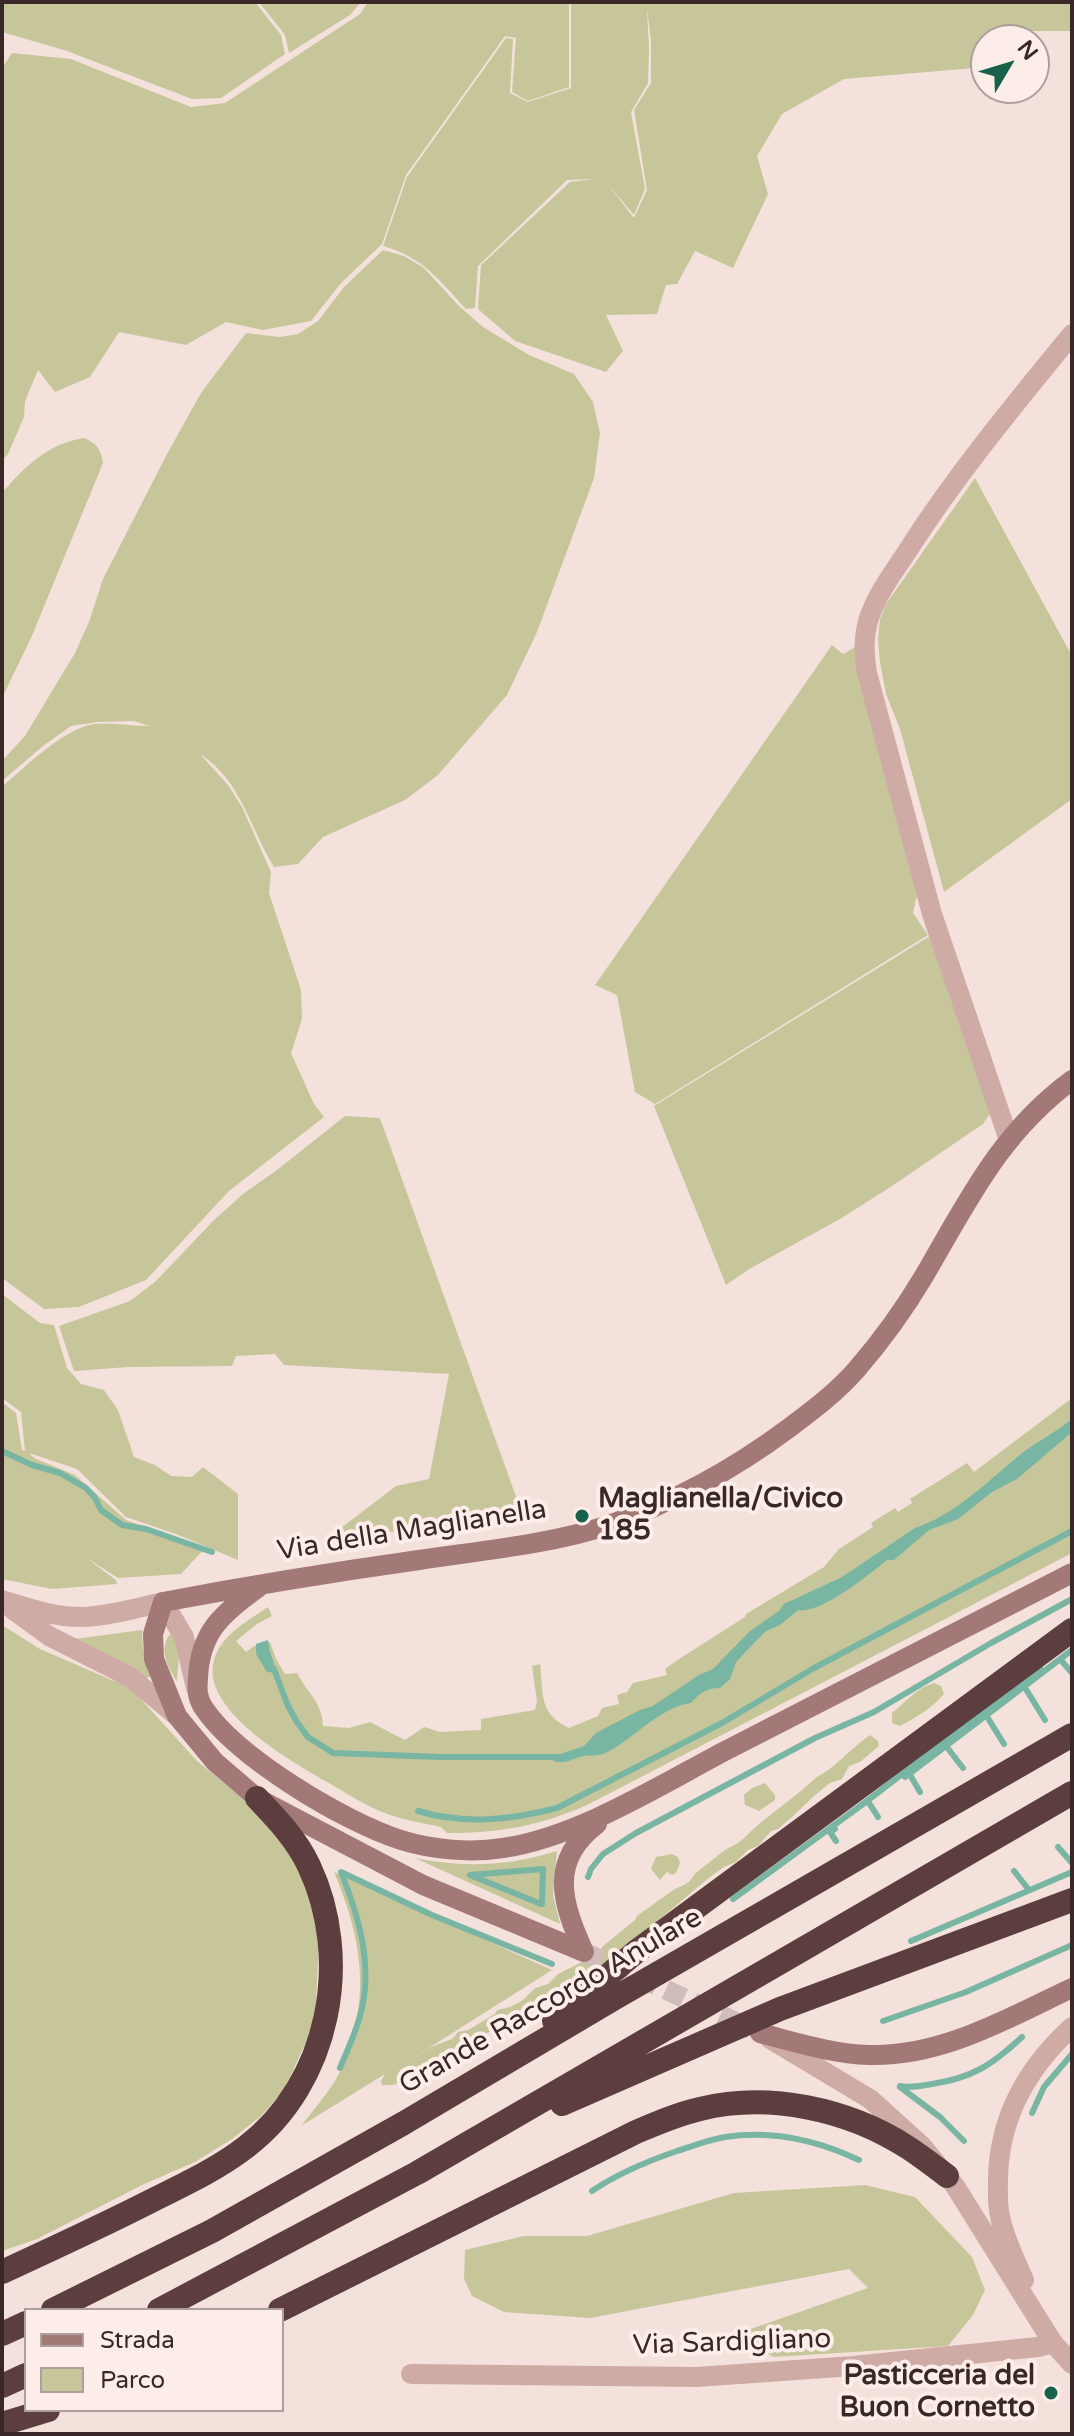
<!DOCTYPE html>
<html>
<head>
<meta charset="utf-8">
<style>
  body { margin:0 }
  #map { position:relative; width:1074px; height:2436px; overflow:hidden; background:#f5e1dc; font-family:"Varela Round",sans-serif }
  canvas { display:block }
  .frame { position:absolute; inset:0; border:4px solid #3a2828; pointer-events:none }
  .legend { position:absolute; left:24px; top:2308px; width:260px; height:104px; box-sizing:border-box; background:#fcede9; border:2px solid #ae9e9c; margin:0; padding:10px 14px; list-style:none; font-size:24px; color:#3a2828 }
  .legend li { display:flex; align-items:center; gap:16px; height:40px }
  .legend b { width:40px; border:2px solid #ae9e9c }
  .north { position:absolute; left:970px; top:24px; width:80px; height:80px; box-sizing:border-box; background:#fcede9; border:2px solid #ae9e9c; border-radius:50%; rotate:52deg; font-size:22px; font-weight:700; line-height:32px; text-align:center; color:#3a2828 }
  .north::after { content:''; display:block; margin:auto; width:28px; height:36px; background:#18614d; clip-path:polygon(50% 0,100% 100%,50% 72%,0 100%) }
</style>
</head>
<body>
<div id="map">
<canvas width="1074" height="2436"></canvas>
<div class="frame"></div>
<ul class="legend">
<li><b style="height:10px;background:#a37977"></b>Strada</li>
<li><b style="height:22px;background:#c6c69a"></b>Parco</li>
</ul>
<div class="north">N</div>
</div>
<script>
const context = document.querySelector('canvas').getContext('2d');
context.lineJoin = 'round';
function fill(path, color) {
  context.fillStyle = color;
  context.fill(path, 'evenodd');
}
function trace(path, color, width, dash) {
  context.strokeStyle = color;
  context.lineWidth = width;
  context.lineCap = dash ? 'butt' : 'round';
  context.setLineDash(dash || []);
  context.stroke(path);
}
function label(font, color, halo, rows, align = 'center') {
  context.font = font + ' "Varela Round",sans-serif';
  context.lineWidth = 8;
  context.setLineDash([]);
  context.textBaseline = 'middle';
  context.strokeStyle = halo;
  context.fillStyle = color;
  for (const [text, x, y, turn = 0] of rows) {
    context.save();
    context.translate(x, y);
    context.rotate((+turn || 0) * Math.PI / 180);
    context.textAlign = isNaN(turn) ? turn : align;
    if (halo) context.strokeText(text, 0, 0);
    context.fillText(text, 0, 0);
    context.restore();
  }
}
fill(new Path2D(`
  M2 2H255L281 35 285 54 221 98 192 99 67 51 2 32Z
  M259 2H361L350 15 289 53 285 35Z
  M368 2H569V87L528 101 512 92 516 38 505 36 406 175 382 244 341 283 311 321 263 330 226 322 186 345 119 332 90 377 55 392 38 370 25 401 24 417 8 454 2 461V68L12 53 71 59 191 107 225 103 360 14Z
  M571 2H1072V31H1033L1022 40H986V67L844 79 782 114 757 156 768 194 733 268 695 251 677 284 666 285 657 314 606 315 623 351 606 372 515 341 478 309 481 265 570 182 595 179 567 180 478 266 475 308 466 309C439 280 423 257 383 246L407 177 506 38 513 39 510 93 528 102 571 88ZM647 8 651 41V83L634 110 647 190 634 218 607 183 634 215 645 189 631 112 648 83 649 48Z
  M383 250 404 256 424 268 458 305 483 327 529 355 574 374 593 402 600 433 594 478 537 632 507 695 438 775 405 800 323 837 298 864 274 867C250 828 241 780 200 754L228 785 242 807 271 872 269 893 301 990 302 1019 291 1053 314 1104 324 1117 229 1191 146 1280 79 1307 44 1309 2 1278V787C25 767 63 729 94 724 113 722 131 726 149 726L134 721 98 722 71 726 43 746 2 781V761L25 736 75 653 89 622 103 579 167 454 201 393 246 333 280 337 298 334 318 321 344 287Z
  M84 438C97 443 101 450 103 463L31 638 2 698V493C24 467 49 443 84 438Z
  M975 478 1072 656V799L944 892 900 729 886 694 880 662 878 640 880 619 886 604Z
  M832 645 843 654 857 646 922 888 916 899 913 913 928 935 655 1104 635 1092 617 995 595 985Z
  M930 936 995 1106 983 1124 889 1188 840 1219 751 1268 726 1285 654 1106Z
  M345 1116 380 1118 523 1516 509 1526 422 1527 341 1540V1528L396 1486 429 1479 449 1374 284 1365 275 1354 236 1356 232 1366 128 1367 74 1371 59 1326 130 1301 155 1282 213 1221 243 1194 277 1170Z
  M2 1294 40 1323 54 1325 67 1368 81 1384 104 1390 118 1410 134 1457 155 1465 171 1476 192 1477 203 1467 238 1494V1560L176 1534 126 1517 77 1469 29 1453 34 1458 75 1475 126 1520 205 1548 181 1574 118 1578 85 1557 116 1580 117 1584 52 1589 2 1579V1402L16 1413 22 1450 25 1451 21 1412 2 1398Z
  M1072 1398V1553L591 1803C541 1826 501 1833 447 1833L441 1827C423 1823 404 1820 387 1814 366 1806 346 1793 327 1782 291 1761 196 1708 215 1657 223 1634 249 1620 268 1607L272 1616 257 1624 236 1641 246 1652 254 1646 270 1642 276 1659 285 1674 297 1673C308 1694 322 1702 323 1726L349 1728 370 1722 405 1740 424 1727 440 1732 481 1730V1719L535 1710 537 1701 532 1666 540 1664C544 1695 538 1713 569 1728L598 1716 602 1708 619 1704 617 1695 627 1692 633 1683 667 1675 665 1669 676 1661 745 1617 746 1614 824 1567 839 1549 873 1527 871 1523 895 1508 898 1512 912 1503 910 1499 967 1463 974 1472Z
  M2 1625 40 1649 114 1681 118 1679 129 1686 197 1761 247 1802 267 1822 299 1868 310 1894 319 1939 315 2022 284 2090 261 2116 232 2139 195 2162 142 2185 37 2239 2 2251Z
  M142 1630 143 1650 152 1677 146 1678 75 1639Z
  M170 1634C184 1646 177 1665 177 1682 168 1666 158 1650 170 1634Z
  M934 1683 941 1686 944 1694C932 1708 917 1717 900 1726L892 1723V1713C907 1701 916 1688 934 1683Z
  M870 1735 878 1741 879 1746 860 1762 849 1766 842 1779 830 1783 814 1796 793 1816 778 1829 771 1831 758 1846 748 1850 736 1862 724 1867 710 1877 630 1944 583 1979 554 1994 474 2041 458 2047 440 2061 420 2069 408 2079 393 2085H382L381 2081 385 2074 301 2126C311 2113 322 2100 331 2087 341 2073 346 2057 351 2041 370 1982 357 1927 334 1872L552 1970 405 2063 431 2047 452 2039 458 2032 468 2030 495 2014 497 2010 510 2007 523 2000 535 1988 548 1984 558 1974 600 1953 602 1947 635 1920 637 1916C649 1908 660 1899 672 1891 677 1887 684 1886 689 1882 692 1879 693 1875 697 1872 705 1866 713 1859 721 1853 727 1848 736 1845 742 1840 765 1816 794 1799 818 1776 830 1772 856 1744 870 1735Z
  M765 1783 775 1795V1800L759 1811 745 1805 744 1795 752 1788Z
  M557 1851 553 1895 560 1924 415 1858C463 1868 510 1866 557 1851Z
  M672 1854 678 1857 680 1863 676 1873 672 1875 667 1872 660 1880 651 1869 656 1857Z
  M865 2185 915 2197 972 2257 985 2290 973 2315 948 2346 774 2357 748 2344 745 2331 868 2288 849 2269 590 2318 504 2312 472 2296 464 2279 465 2250 524 2236H587L734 2193Z`), '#c6c69a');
fill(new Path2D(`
  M1072 1419V1432L1017 1479 992 1492 958 1519 929 1530 894 1560H887C870 1574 819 1615 798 1610L780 1625 766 1631 756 1641 736 1662 730 1679 720 1688C706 1688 701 1692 691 1703 659 1707 631 1742 603 1754 596 1756 590 1755 584 1756 572 1758 566 1765 553 1761L552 1757 584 1746 596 1733 640 1710 653 1706 699 1675 713 1669 750 1631 779 1611 784 1604 842 1577 915 1528C954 1515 985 1484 1016 1458 1034 1443 1055 1433 1072 1419Z
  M268 1640 270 1652 277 1673 267 1672 256 1654V1644Z`), '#78b5a3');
trace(new Path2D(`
  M2 1451 32 1465 60 1473 86 1488 95 1498 101 1510 122 1525 146 1529 212 1552
  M1060 1659 1072 1673
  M274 1669 288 1706 297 1722 308 1737 333 1753 440 1757H559
  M1024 1686 1045 1720
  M986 1715 1004 1744
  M946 1746 963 1768
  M909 1773 920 1792
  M905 1777 1072 1650
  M869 1803 878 1817
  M418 1811C465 1825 510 1820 557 1808L722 1723 814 1668 1072 1531
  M835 1829 830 1832 836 1841
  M1058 1847 1072 1863
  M1014 1871 1029 1890
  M588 1877 591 1869 603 1854 636 1833 815 1738 874 1712 991 1643 1072 1599
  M733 1899 863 1804 1040 1668
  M541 1904 470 1875 543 1869 542 1904
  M911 1941 1072 1872
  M883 2021 966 1992 1072 1945
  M340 2068C347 2051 355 2034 360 2016 374 1967 359 1917 341 1872L432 1915 552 1964
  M900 2086C911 2088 921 2086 932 2084 972 2078 992 2065 1022 2037
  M900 2087 940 2117 964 2141
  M1032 2113 1044 2087 1072 2054
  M592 2191C617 2174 648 2161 677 2151 693 2146 708 2140 725 2137 770 2130 817 2140 859 2160`), '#78b5a3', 6);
trace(new Path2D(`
  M584 1952 751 2029`), '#d0bcb8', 20, [20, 10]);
trace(new Path2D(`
  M1009 1140 932 914 867 673C864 654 863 637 869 618 878 591 897 568 912 544 960 470 1016 403 1072 334
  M411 2374 697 2377 853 2366 1038 2347 1053 2343`), '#cfaba6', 20);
trace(new Path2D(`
  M2 1600C28 1608 54 1617 82 1617 109 1616 137 1608 163 1602L184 1637 196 1688
  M12 1609 49 1636 130 1677 177 1716
  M770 2039 870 2099 922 2146 955 2186 1053 2343 1072 2364
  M1024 2280C1015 2259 1004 2238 1000 2216 997 2204 998 2191 998 2179 999 2117 1027 2068 1072 2027`), '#cfaba6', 20);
trace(new Path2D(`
  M259 1587C224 1613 200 1630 198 1678 197 1689 197 1697 203 1707 236 1757 344 1822 401 1840 433 1850 470 1853 503 1848 577 1837 657 1787 723 1752 840 1693 956 1633 1072 1573
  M584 1952 423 1885 257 1798 215 1762 177 1716 154 1659 153 1634 163 1602C248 1586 334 1572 419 1560 479 1551 552 1544 609 1525 674 1502 734 1469 789 1428 813 1410 837 1392 857 1369 882 1340 905 1308 924 1276 968 1201 1000 1133 1072 1080
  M584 1952C562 1903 548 1861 597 1824
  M760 2033C795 2042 832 2054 869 2055 942 2057 1008 2018 1072 1988`), '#a37977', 20);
trace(new Path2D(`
  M554 2021 637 1951 1072 1630
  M562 2104 780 2009 1072 1900
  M2 2272C52 2249 102 2226 151 2201 183 2185 216 2170 246 2147 330 2083 353 1959 309 1866 297 1840 277 1819 257 1798
  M53 2310 212 2231 404 2123 615 1998 1072 1735
  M159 2310 417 2173 1072 1793
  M280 2310 636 2132C657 2123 678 2114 700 2109 769 2092 848 2109 907 2147 921 2156 934 2166 947 2176
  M2 2334 26 2323
  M2 2386 26 2375
  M2 2424 48 2410`), '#5c3e3f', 24);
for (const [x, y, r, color] of [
  [582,1516,8,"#18614d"],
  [1051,2393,8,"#18614d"]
]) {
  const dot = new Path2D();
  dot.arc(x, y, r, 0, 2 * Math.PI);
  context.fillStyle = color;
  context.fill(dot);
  trace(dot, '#fcede9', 3);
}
label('bold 28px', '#3a2828', '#fcede9', [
  ["Maglianella/Civico",598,1500],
  ["185",598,1532],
  ["Pasticceria del",1035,2377,"right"],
  ["Buon Cornetto",1035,2409,"right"]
], 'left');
label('28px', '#3a2828', '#fcede9', [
  ["Via della Maglianella",412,1531,-9],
  ["Grande Raccordo Anulare",551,2002,-30],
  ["Via Sardigliano",732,2343,-2]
]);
</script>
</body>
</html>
